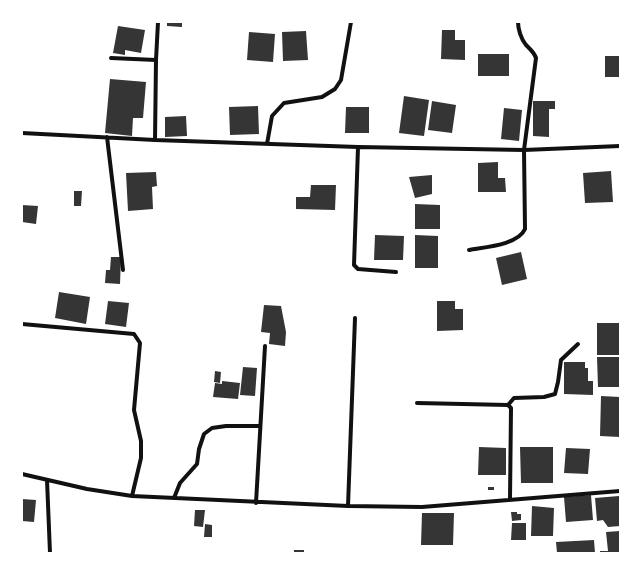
<!DOCTYPE html>
<html>
<head>
<meta charset="utf-8">
<style>
  body { margin:0 }
  #map { position:relative; width:642px; height:575px; overflow:hidden; background:#fff; font-family:Rubik,sans-serif }
  canvas { display:block }
  .frame { position:absolute; inset:0; border:23px solid #fff; pointer-events:none }
</style>
</head>
<body>
<div id="map">
<canvas width="642" height="575"></canvas>
<div class="frame"></div>
</div>
<script>
const context = document.querySelector('canvas').getContext('2d');
context.lineJoin = 'round';
function fill(path, color) {
  context.fillStyle = color;
  context.fill(path, 'evenodd');
}
function trace(path, color, width, dash) {
  context.strokeStyle = color;
  context.lineWidth = width;
  context.lineCap = dash ? 'butt' : 'round';
  context.setLineDash(dash || []);
  context.stroke(path);
}
fill(new Path2D(`
  M167 22H182V27L167 26Z
  M118 26 145 30 141 53 125 50V55L113 53Z
  M442 30H455V40H465V60L441 59Z
  M306 31 308 60 283 61 282 32Z
  M249 32 275 34 273 62 247 60Z
  M478 54H509V76H478Z
  M605 56H620V77H605Z
  M110 79 146 82 143 118H133L132 136 105 133Z
  M404 96 429 100 424 136 399 133Z
  M432 101 456 105 452 133 428 130Z
  M533 101H555V109H549V137L533 136Z
  M258 106 259 134 230 135 229 107Z
  M346 107H369V133H345Z
  M504 108 522 110 519 141 501 139Z
  M186 116 187 136 165 137V117Z
  M498 162V178H505L506 192H478V163Z
  M611 171 613 202 585 203 583 173Z
  M156 172 157 186 152 187 153 209 128 211 126 173Z
  M432 175V194L415 198 409 177Z
  M311 185H336L335 210 296 209V197H310Z
  M74 191H82L81 206H74Z
  M415 204 440 205V229H415Z
  M22 205 38 206 36 224 22 222Z
  M375 235 404 236 403 260H374Z
  M415 235 438 236V268H415Z
  M521 252 527 279 502 285 496 258Z
  M111 257H121L120 284 105 283 106 270H110Z
  M59 292 90 297 86 324 55 318Z
  M108 301 129 303 126 327 105 324Z
  M437 301H455V309H463V330L437 331Z
  M264 305 281 306 286 332 285 346 269 344 270 333 261 332Z
  M597 323H620V355H597Z
  M597 357H620V387H598Z
  M564 362H585V368H588V381H593V395L564 394Z
  M243 367 257 368 255 396 240 395Z
  M215 371 221 372 220 383 214 382Z
  M222 381 240 383 238 399 213 397 215 383 222 384Z
  M601 396 620 397V437L600 436Z
  M479 447 506 448V475H478Z
  M520 447H553V483H521Z
  M566 448 590 449 588 474 564 473Z
  M488 487H494V490H488Z
  M591 495 593 520 566 522 564 497Z
  M619 496 620 526 608 527 603 520 597 521 595 498Z
  M22 499 36 500 34 522 22 521Z
  M532 506 554 508 553 536H531Z
  M195 510H205L203 527 194 526Z
  M511 512H517V514H521V520L512 521Z
  M422 513H454L453 545H421Z
  M512 523H526V540H511Z
  M205 524 212 525V537H204Z
  M620 531V553H600V551H608L606 532Z
  M594 540 595 553H557L556 542Z
  M294 550H304V553H294Z`), '#353535');
trace(new Path2D(`
  M111 58 156 60
  M22 133 155 140 358 147 524 150 620 146
  M107 137 123 270
  M155 140 156 60 158 22
  M267 144 272 116 284 103 322 97 335 89 341 80 351 22
  M358 147 354 265 358 269 396 272
  M469 250C485 247 518 245 525 229L524 150 536 58C534 52 530 49 526 45 521 39 518 29 518 22
  M22 324 134 334 140 343 134 410 141 441V458L132 496
  M417 403 508 405 511 408 510 499
  M508 405 514 398 544 397 555 394 558 382 561 360 578 344
  M22 474 87 489 132 496 348 506 422 507 620 491
  M47 480 50 553
  M174 498 180 483 197 464 199 449 204 434 212 428 226 426H260
  M256 503 265 346
  M348 506 355 318`), '#111', 4);
</script>
</body>
</html>
